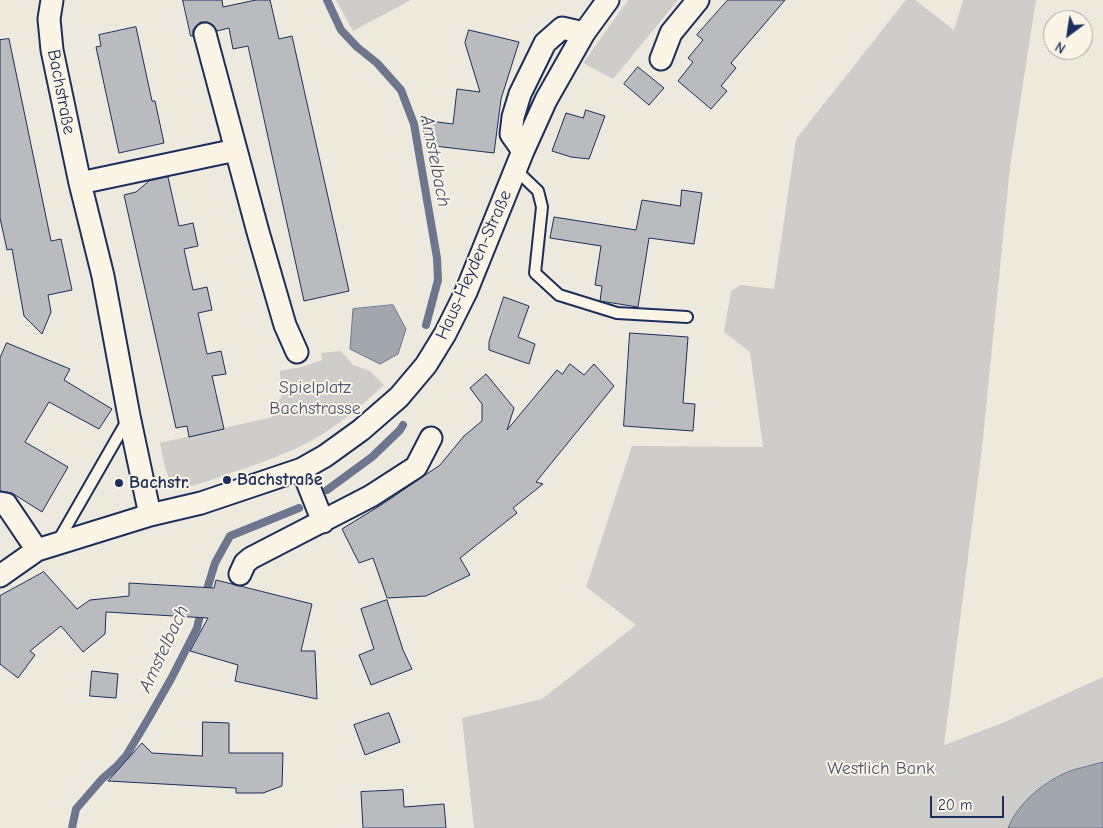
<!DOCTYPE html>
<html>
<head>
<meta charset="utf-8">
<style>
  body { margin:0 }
  #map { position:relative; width:1103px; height:828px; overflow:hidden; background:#eee9dd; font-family:"Comic Neue",sans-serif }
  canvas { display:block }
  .north { position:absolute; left:1043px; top:10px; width:50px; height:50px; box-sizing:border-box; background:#fcf5e5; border:1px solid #a2a6af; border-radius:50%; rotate:211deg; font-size:14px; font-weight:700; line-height:20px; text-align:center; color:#1b2f5e }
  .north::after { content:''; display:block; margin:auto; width:18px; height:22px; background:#1b2f5e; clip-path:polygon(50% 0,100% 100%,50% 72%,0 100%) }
  .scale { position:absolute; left:930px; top:796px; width:74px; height:22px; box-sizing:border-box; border:2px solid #1b2f5e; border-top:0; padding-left:6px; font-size:15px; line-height:18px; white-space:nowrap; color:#1b2f5e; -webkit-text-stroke:4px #fcf5e5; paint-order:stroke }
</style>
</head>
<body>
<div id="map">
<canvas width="1103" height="828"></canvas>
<div class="north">N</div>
<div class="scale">20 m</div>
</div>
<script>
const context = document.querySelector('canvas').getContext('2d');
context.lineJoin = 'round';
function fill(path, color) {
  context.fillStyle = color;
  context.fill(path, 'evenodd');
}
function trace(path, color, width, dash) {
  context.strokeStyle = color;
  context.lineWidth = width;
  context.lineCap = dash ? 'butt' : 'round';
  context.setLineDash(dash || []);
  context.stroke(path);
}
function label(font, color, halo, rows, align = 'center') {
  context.font = font + ' "Comic Neue",sans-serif';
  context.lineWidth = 4;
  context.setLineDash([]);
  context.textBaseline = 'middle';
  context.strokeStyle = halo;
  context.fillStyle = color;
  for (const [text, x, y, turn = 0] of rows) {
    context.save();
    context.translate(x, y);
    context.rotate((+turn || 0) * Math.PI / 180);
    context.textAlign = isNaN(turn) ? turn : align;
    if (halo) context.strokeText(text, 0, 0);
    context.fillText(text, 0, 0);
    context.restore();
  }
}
fill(new Path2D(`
  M336 0H411L353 31Z
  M628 0H678L613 79 583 63Z
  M906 0H915L954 30 963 0H1036L1010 167 982 448 944 745 1000 724 1103 677V828H474L462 718 542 699 636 625 586 587 632 446 763 447 750 352 724 332 731 291 741 285 774 289 796 139Z
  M341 351 353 365 370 371 384 385C364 403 344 421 321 435 290 454 254 465 219 477 207 481 188 490 175 485 166 481 162 452 160 443L272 417 271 402 278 401 281 398 280 371 302 367 322 360 321 353Z`), '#cfcdca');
const water = new Path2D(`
  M393 305 406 329 398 354 380 364 350 349 353 309Z
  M1103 762V828H1008C1018 802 1047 779 1073 770 1083 767 1093 765 1103 762Z`);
fill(water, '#a2a7af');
trace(water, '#6c778f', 1);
trace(new Path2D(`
  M327 0 341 30 357 47 377 63 401 90 414 124 437 258 438 280 426 325
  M327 490 372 457 400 430 403 425
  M205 596 215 563 230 536 299 508
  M72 828 76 809 102 779 117 766 126 756 147 721 171 679 197 628 202 607`), '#6c778f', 8);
const building = new Path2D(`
  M183 0H222L223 7 256 0H270L279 39 292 36 349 291 304 301 248 46 233 49 229 28 217 31 213 25 208 22H201L197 25 193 30V36H191Z
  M728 0H785L731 63 736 68 721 86 727 91 711 109 678 81 693 62 688 58 703 40 697 35Z
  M136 27 152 101H155L164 143 119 153 96 47 101 46 99 35Z
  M469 30 519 42 501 99 494 153 426 145 422 120 453 124 457 89 480 92 465 43Z
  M9 39 51 241 61 239 72 290 48 295 51 312 42 334 24 316 12 249 7 250 0 218V40Z
  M638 67 664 88 649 105 624 84Z
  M586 110 605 116 589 159 571 157 552 151 566 113 583 118Z
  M168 177 179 226 193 223 198 246 184 249 193 290 207 287 212 310 198 313 207 354 221 351 226 374 212 376 224 429 189 437 187 426 176 428 124 195 136 192 149 181Z
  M682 190 702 193 694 244 649 238 638 307 600 301 602 286 595 285 601 246 550 238 554 217 636 230 642 200 680 206Z
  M504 297 529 306 518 337 535 344 529 364 489 350V342Z
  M630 333 688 337 683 403 695 404 693 431 624 426Z
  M7 343 70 369 64 380 112 409 99 429 49 402 25 442 68 467 42 512 12 493 0 491V358Z
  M570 364 584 375 594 364 614 386 536 482 543 484 513 508 517 513 460 558 470 575 426 596 387 598 373 558 359 563 342 529 381 505 440 465 464 436 482 421V404L470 388 486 374 514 408 507 430 557 370 562 374Z
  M44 572 77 609 90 600 129 596V583L214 588 216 580 312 604 301 651H315L317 699 235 681 238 665 190 651 208 618 106 612 105 634 83 652 61 626 30 651 35 655 18 678 0 664V596Z
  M387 600 403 650 412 669 371 685 359 655 374 649 361 609Z
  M92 671 118 674 116 698 90 696Z
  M389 713 400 742 365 755 354 725Z
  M203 722 229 723V753H283L282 786 263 793H236V788L108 781 142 743 152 753 202 756Z
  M403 790 404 807 444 804 446 828H363L361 792Z`);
fill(building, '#babbbe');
trace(building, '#1b2f5e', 1);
const service = new Path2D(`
  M516 170 538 191 542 207 535 273 559 295 617 313 687 317
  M58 541 128 419`);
const minor = new Path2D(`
  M52 0 49 19 52 50 80 183 103 276 129 416 150 515
  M205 34 258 232 285 325 297 352
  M661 59 671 33 698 0
  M523 151 511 134 513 117 520 94 545 43 562 28 584 33
  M80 183 236 150
  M302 469 323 522
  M0 503 6 504 37 550
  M240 574 245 563 251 558 371 496 416 467 431 438
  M0 576 37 550 150 515 201 503 302 469 325 456 361 430 399 397 426 365 445 334 466 292 523 151 546 100 584 33 608 0`);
trace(service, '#1b2f5e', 14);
trace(minor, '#1b2f5e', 25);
trace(service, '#fcf5e5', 10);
trace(minor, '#fcf5e5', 21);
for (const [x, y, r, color] of [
  [227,480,5,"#1b2f5e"],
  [119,483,5,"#1b2f5e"]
]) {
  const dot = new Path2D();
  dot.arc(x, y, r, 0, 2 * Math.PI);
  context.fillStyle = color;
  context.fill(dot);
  trace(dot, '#fcf5e5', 2);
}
label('18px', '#1b2f5e', '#fcf5e5', [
  ["Bachstraße",61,92,79],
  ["Haus-Heyden-Straße",474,265,-66]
]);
label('18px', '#485679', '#fcf5e5', [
  ["Spielplatz",315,388],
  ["Bachstrasse",315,409],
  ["Westlich Bank",881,769]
]);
label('bold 18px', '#1b2f5e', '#fcf5e5', [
  ["Bachstraße",237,480],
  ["Bachstr.",129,483]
], 'left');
label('italic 19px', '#445376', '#fcf5e5', [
  ["Amstelbach",435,161,79],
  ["Amstelbach",164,649,-65]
]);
</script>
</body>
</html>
